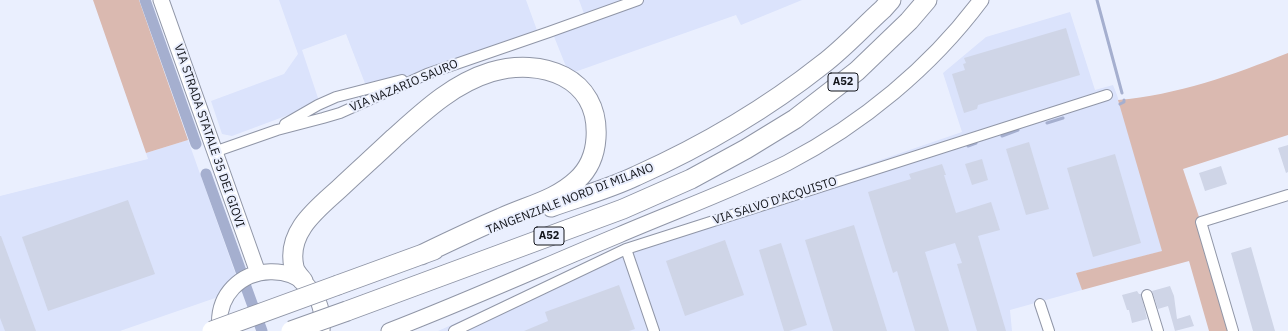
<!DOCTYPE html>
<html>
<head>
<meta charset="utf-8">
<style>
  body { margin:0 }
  canvas { display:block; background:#eaeffe }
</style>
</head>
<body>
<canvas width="1288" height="331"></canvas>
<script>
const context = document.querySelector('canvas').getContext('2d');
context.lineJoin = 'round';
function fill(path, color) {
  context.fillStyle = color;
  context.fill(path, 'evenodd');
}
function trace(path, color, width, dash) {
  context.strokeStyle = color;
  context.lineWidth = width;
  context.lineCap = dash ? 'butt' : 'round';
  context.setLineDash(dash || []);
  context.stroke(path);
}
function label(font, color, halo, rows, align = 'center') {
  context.font = font + ' "IBM Plex Sans",sans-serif';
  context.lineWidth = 4;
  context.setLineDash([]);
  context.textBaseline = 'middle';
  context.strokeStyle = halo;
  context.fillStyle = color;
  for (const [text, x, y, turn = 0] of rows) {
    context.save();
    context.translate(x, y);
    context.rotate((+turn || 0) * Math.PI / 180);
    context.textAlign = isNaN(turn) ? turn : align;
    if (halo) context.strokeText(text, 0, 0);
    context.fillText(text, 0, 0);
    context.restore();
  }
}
fill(new Path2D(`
  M279 0H526L538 33 426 71 366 86 346 34 302 50 319 101 291 114 232 136 222 134 211 101 284 74 298 54Z
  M579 0H802L741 25 736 15 569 74 553 34 587 22Z
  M1070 12 1095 90 1113 85 1117 95 1163 251 1077 273 1082 290 1010 310 1012 331H438L618 250 962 132 943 73 986 37Z
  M188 140 237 278 221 296 120 331H0V196L148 159 146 153Z`), '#dbe3fc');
fill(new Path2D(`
  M93 0H139L188 140 146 153Z
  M1288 53V135L1183 169 1200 220 1230 331H1209L1189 261 1082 290 1076 273 1162 251 1118 100C1177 95 1233 75 1288 53Z`), '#dab9b0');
trace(new Path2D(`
  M1097 0 1122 93
  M1120 104 1124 102V100
  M1047 123 1063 118
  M1002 136 1018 130
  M968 146 976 143`), '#a5afcf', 3);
trace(new Path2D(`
  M145 0 196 144
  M206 174 242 274
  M246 287 262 331`), '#a5afcf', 11);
fill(new Path2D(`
  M1066 28 1080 75 978 105 977 109 964 113 952 74 965 70 963 64 966 63 964 58Z
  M1029 142 1049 209 1026 215 1006 149Z
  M1288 145V172L1286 173 1278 148Z
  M1115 154 1141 243 1093 257 1067 168Z
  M982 159 988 180 972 185 965 164Z
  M942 164 946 175H944L956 213 991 202 1000 230 978 236 1006 331H977L957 264 962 263 955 243 925 252 949 331H915L897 271 893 273 868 192 911 179 909 174Z
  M1221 166 1227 184 1205 191 1199 173Z
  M128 200 155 274 48 311 22 237Z
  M854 225 887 331H833L805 240Z
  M0 236H1L36 331H5L0 318Z
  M725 240 744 295 685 316 666 261Z
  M781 243 807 325 789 331H784L759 250Z
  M1251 247 1275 331H1253L1231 253Z
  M619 285 635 329 629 331H524L548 321 545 312Z
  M1170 286 1174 296 1177 319 1190 315 1194 326 1175 331 1168 306 1158 309 1152 291Z
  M1137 291 1139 294H1141L1147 319 1132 323 1129 310H1127L1122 295Z`), '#cfd5e7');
const street = new Path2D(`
  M285 124 318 105 336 97 402 80
  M214 152 277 130 323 118 340 113 427 74 549 32 638 0
  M626 249 654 331
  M1147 295 1158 331
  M1040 304 1049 331
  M454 331 626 249 1107 95
  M1233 331 1201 222 1288 195`);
const secondary = new Path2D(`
  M161 0 258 273
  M220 331C211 255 329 249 322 331
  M389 331C467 301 542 267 619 235 675 211 733 190 787 163 862 124 931 67 981 0`);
const highway = new Path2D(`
  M551 207C579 197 609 189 636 176 703 146 765 110 823 64 844 48 863 27 883 9L891 0
  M303 281C300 277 295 272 294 267 286 232 317 209 339 189 357 172 376 155 394 138 423 112 452 84 491 72 541 57 600 77 596 138 595 154 589 169 577 180 556 200 527 206 501 218 475 229 448 242 421 255
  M338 285 434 250
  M347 311 623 209 691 179 746 149 795 119 857 71 909 21 927 0`);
trace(street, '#9096a7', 12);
trace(secondary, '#9096a7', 17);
trace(highway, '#9096a7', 21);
trace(street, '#fff', 10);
trace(secondary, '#fff', 15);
trace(highway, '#fff', 19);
const highwayBridge = new Path2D(`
  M212 331 338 285
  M291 331 347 311`);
trace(highwayBridge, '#9096a7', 21, []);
trace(highwayBridge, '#fff', 19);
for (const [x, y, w] of [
  [843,82,30],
  [549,236,30]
]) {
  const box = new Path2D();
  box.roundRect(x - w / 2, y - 9, w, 18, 3);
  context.fillStyle = '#eaeffe';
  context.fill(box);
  trace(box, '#13151b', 1);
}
label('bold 11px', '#13151b', null, [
  ["A52",843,82],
  ["A52",549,236]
]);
label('12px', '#13151b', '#eaeffe', [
  ["VIA NAZARIO SAURO",404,86,-23],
  ["VIA STRADA STATALE 35 DEI GIOVI",209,136,71],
  ["TANGENZIALE NORD DI MILANO",570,199,-21],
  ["VIA SALVO D'ACQUISTO",775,201,-18]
]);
</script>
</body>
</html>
